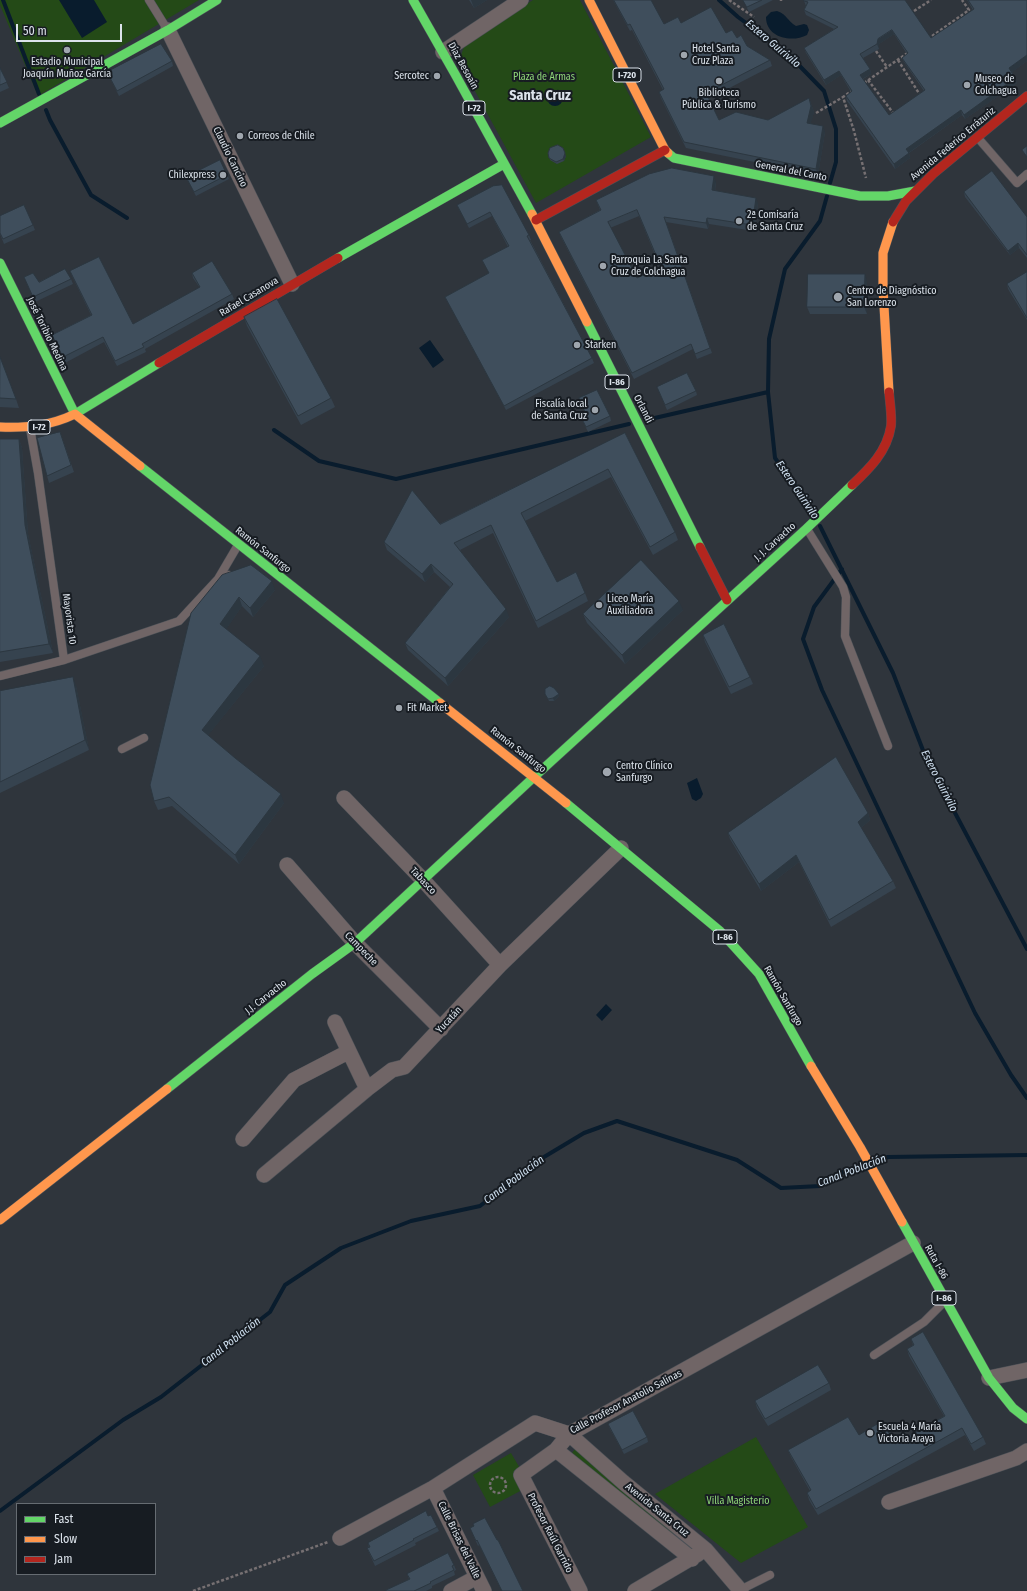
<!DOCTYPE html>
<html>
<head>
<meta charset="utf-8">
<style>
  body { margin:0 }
  #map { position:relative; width:1027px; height:1591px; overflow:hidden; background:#2f353c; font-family:"Fira Sans Condensed",sans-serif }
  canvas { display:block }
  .legend { position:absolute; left:16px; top:1503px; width:140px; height:72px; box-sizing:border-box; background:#171c22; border:1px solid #666c72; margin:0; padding:5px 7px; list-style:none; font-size:12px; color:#dce3eb }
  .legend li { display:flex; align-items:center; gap:8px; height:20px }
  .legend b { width:20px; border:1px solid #666c72 }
  .scale { position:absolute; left:16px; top:24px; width:106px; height:18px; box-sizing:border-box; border:2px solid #dce3eb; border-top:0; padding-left:5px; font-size:12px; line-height:14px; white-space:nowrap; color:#dce3eb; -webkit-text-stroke:3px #171c22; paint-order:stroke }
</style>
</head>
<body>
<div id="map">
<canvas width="1027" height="1591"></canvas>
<ul class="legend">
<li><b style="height:5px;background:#63d668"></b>Fast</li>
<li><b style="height:5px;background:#ff974d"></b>Slow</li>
<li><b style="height:5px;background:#b3261e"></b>Jam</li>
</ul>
<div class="scale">50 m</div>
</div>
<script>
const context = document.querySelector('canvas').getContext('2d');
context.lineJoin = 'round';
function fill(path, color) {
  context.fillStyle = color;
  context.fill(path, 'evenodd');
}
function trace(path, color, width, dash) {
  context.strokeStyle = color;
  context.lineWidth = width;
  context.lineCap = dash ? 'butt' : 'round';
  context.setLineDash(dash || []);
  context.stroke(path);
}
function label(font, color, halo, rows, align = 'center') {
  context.font = font + ' "Fira Sans Condensed",sans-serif';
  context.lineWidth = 4;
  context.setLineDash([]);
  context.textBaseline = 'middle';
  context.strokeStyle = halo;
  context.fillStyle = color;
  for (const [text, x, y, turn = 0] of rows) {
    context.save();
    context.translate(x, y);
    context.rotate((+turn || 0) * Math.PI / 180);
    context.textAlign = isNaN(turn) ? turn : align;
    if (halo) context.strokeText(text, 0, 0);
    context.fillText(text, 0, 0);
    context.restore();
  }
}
fill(new Path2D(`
  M0 0H199L38 96 0 5Z
  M533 0H580L651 137 536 203 463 69 460 58 465 44Z
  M756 1437 808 1527 741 1563 655 1494Z
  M575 1449 675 1531 672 1535 572 1453Z
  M511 1453 521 1470 524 1489 490 1507 473 1475Z`), '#244a17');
fill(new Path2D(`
  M59 0H94L107 22 82 38Z
  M777 11C788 15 787 21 796 26L804 24 807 25 809 30 807 35C792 43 766 38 766 17L771 12Z
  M547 98a8 8 0 1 1 16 0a8 8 0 1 1-16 0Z
  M430 340 444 360 433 368 419 348Z
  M697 778 703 794 701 798 696 801 692 799 687 783Z
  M606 1004 612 1010 602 1021 596 1015Z`), '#091c2d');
trace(new Path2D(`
  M3 0 39 94
  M719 0 738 17 788 54 824 91 836 129V162L830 183
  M46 110 50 120 91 195 127 218
  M646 420 768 392
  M274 430 319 461 396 479 629 424
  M814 512 775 458 768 392 769 339 785 269 820 221 827 196
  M820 526 893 673 926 758 1027 949
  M842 569 814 607 803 639 822 690 975 1013 1011 1075 1027 1098
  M876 1161 888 1157 1027 1155
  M0 1511 123 1420 161 1397 270 1312 285 1285 341 1248 411 1221 480 1206 539 1160 584 1133 617 1121 737 1160 781 1188 820 1186 843 1172 862 1166`), '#091c2d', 4);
const lane = new Path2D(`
  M149 0 167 29
  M978 138 1017 183 1027 174
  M30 428 38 473 64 660 179 621 218 579 229 575
  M807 529 843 587 846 597 845 636 888 746
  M218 579 238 545
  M0 676 64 660
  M122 749 144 738
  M874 1355 924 1322 945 1301
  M740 1590 770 1575`);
const street = new Path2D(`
  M168 30 292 284
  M443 52 521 0
  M344 798 423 880 500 965
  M287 865 355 943 441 1029
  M335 1022 367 1089
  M243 1139 294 1080 348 1052
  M264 1175 367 1089 392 1070 404 1067 500 965 621 848
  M989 1378 1027 1370
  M556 1450 692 1559
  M433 1488 484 1591
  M889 1502 1016 1458 1027 1451
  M340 1538 433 1488 535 1423 569 1434 623 1482 706 1550 741 1591
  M451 1591 477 1577
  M580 1591 521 1475 556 1450 569 1434 913 1243
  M635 1591 698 1554`);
const fast = new Path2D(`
  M413 0 455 74 532 214
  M0 123 168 30 217 0
  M668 153 674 158 860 196H888L915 191
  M338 258 504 164
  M0 263 75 414 159 363
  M587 322 700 547
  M140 466 440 703
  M534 777 806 529 852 485
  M566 803 720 931 759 974 811 1066
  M167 1089 312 974 355 943 534 777
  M902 1222 989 1378 1013 1408 1027 1419`);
const slow = new Path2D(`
  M589 0 665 150 668 153
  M532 214 587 322
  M889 392 883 289V253L893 222
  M0 427C27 428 50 426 75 414L140 466
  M440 703 566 803
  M811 1066 860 1147 902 1222
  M0 1220 167 1089`);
const jam = new Path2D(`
  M536 220 665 150
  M893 222 906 201 933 174 1027 96
  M159 363 338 258
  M852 485C869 469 887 452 891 426 892 416 890 403 889 392
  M700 547 727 600`);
trace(lane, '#4c5157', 9);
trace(street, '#4c5157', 16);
trace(fast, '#4c5157', 10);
trace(slow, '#4c5157', 10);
trace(jam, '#4c5157', 10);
trace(new Path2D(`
  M729 0 754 17
  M781 0V1
  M914 11 931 0
  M928 39 969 10 962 0
  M876 51 887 67
  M898 60 920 95
  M868 80 894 114
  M864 83 909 52
  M853 90 843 97 854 131 866 178
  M816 113 843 97
  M490 1485a8 8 0 1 1 16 0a8 8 0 1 1-16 0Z
  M193 1591 328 1542`), '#767072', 2.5, [3, 2]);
trace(lane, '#706566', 8);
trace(street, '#706566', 15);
trace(fast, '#63d668', 9);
trace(slow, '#ff974d', 9);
trace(jam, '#b3261e', 9);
fill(new Path2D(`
  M469 0H487L474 8Z
  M613 0H651L664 24 681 23 726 33 737 38 747 46 770 60 772 66 708 99 719 120H768L809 98 814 112 810 124 825 132 818 175 686 148 661 98 659 92 663 90 632 30 630 31Z
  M743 0H773L749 12Z
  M967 0H1027V61L1012 72 1017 83 965 119 962 115 909 153 910 158 895 169 847 101 846 96 851 92 841 75 826 85 806 53 804 48 834 29 806 15 804 10 806 6 804 1 931 38 973 10ZM894 34 907 54 902 58 904 62 924 91 889 115 863 79 871 74 870 69 863 58 879 49V44Z
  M172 61 173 66 119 96 107 72Z
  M0 68 9 88 0 92Z
  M548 153 566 156 564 161 557 164 550 160Z
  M227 175 229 179 196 196 188 181 186 177Z
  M716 182 715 191 758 203 754 231 709 224 708 229 666 222 712 353 697 359 693 349 634 379 561 237 559 232 600 210 596 200ZM639 216 660 267 637 278 610 228Z
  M493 186 529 235 531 240H530L592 358 594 363 506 410 447 301 445 297 489 273 482 260 508 247 492 216 469 228 459 209 457 205Z
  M964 192 1027 217V258L1019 248 1010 255 965 197Z
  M0 216 33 225 35 230 4 244 0 234Z
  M70 271 133 324 200 288 193 278 192 273 232 294 234 299 145 349 146 352 117 366 104 342 65 363 52 335 91 315 72 276Z
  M1027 272V320L1008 289 1007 284Z
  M24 277 39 282 71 279 73 284 35 302Z
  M867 281V314H810L807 307Z
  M244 317 331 398 335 407 301 425 247 326Z
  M0 357 16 399 19 408 0 407Z
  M657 387 696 391 697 395 667 410Z
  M579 398 610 416 611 421 588 432 580 415 585 412Z
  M60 432 74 472 49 483 47 476Z
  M625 433 675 532 678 540 653 555 611 477 525 521 557 582 585 593 588 601 538 628 493 533 460 550 509 617 448 686 408 650 405 643 450 587 434 572 425 582 387 550 384 542 440 524Z
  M0 439H19L22 448 28 534 53 653 0 662Z
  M222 575 275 590 253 617 242 606 226 629 264 666 208 735 284 803 239 864 172 806 158 810 154 801Z
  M683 610 625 664 587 623 583 614Z
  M703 635 750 677 753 684 731 694 705 642Z
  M76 686 89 750 0 793V691Z
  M545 694 559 696 554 701H549Z
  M868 813 870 820 861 828 893 881 896 888 831 927 799 862 761 891 730 839 728 833Z
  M911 1339 983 1437 986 1444 974 1451 965 1435 818 1515 809 1500 807 1493 810 1491 791 1457 788 1450 859 1435 895 1444 944 1416 909 1356 907 1349 913 1345Z
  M829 1383 831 1390 768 1426 757 1408 755 1401Z
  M608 1424 647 1437 648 1442 624 1454 610 1429Z
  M428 1516 437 1527 439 1531 415 1543 416 1545 375 1566 367 1548H369L368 1543Z
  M470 1528 523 1591H502L479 1545 478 1546Z
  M454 1565 456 1570 454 1571 455 1575 432 1586V1588L426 1591H386L409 1579 407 1574Z`), '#36434f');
fill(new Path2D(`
  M471 0H487L474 8Z
  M892 30 894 34 879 44V49L877 44 878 39Z
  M1027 55V61L1011 73 1009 68Z
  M870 69 871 74 862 79 860 75Z
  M839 71 841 75 826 85 824 80Z
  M1015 78 1017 83 965 119 964 115Z
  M809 98 814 112 809 129 807 123Z
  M961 110 962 115 907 154 906 149Z
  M823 126 825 132 818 175 816 169Z
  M565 153 566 156 564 161 563 159Z
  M909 153 910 158 895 169 894 164Z
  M714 176 716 182 714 196 712 190Z
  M756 198 758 203 754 231 752 225Z
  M707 218 709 224 708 229 706 223Z
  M1018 243 1019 248 1010 255 1008 251Z
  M865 274 867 281V314L864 307Z
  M19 439 22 448 28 534 53 653 49 644 25 525Z
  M431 564 434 572 425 582 422 574Z
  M272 581 275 590 253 617 250 608Z
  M239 597 242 606 223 634 220 624Z
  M679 601 683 610 625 664 622 655Z
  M506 609 509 617 448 686 445 678Z
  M260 656 264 666 205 739 202 730Z
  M73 677 76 686 89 750 85 740Z
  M559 694V696L554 701 553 698Z
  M281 794 284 803 239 864 235 855Z
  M868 813 870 820 860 829 858 822Z
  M796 855 799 862 761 891 759 884Z`), '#2c3740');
const building = new Path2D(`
  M614 0H651L664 24 678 17 681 23 711 7 726 33 732 30 737 38 741 35 747 46 770 60 706 93 719 120 736 112 768 120 809 98 811 106 807 123 823 126 816 169 684 142 659 92 664 89 630 24 628 25Z
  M743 0H762L747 7Z
  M804 0H905L931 38 974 9 968 0H1027V55L1009 68 1015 78 964 115 961 110 906 149 909 153 894 164 846 96 852 91 839 71 824 80 804 48 838 27 804 10 808 2 804 1ZM892 30 908 53 902 58 925 90 889 115 860 75 870 69 860 54 877 44 878 39Z
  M161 44 172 61 117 91 107 72Z
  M0 68 7 82 0 85Z
  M558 145 563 148 565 153 563 159 556 162 549 158 548 153 550 148Z
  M1027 146V157L1022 150Z
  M220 160 227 175 194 192 186 177Z
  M672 168 714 176 712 190 756 198 752 225 707 218 706 223 664 217 710 348 695 354 691 344 632 373 559 232 601 210 596 200 649 174ZM637 210 661 267 637 278 608 222Z
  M992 171 1027 217V255L1018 243 1008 251 964 192Z
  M502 185 529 235 527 236 592 358 504 406 445 297 489 273 482 260 509 246 490 212 467 224 457 205 493 186Z
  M24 205 33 225 3 239 0 233V216Z
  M99 257 133 324 200 287 192 273 212 261 232 294 142 344 144 347 115 361 103 337 63 357 52 335 92 315 70 271Z
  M65 269 71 279 33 297 24 277 33 273 39 282Z
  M1027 272V318L1007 284Z
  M808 274H865L864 307H807Z
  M277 299 331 398 298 416 244 317Z
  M0 357 16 399 0 398Z
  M687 373 696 391 665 405 657 387Z
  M597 390 610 416 586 427 580 415 585 412 579 398Z
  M60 432 71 465 47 476 37 438Z
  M625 433 675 532 650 547 608 469 521 513 557 582 576 572 585 593 536 621 491 525 454 543 506 609 445 678 405 643 453 584 431 564 422 574 384 542 412 490 440 524Z
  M0 439H19L25 525 49 644 0 652Z
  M641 560 679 601 622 655 583 614Z
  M251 565 272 581 250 608 239 597 220 624 260 656 202 730 235 758 281 794 235 855 169 797 154 801 150 785 191 613 222 575Z
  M724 624 750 677 729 687 703 635Z
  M73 677 85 740 0 782V691Z
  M550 686 554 688 559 694 553 698 548 699 545 694V689Z
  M836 757 868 813 858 822 893 881 829 920 796 855 759 884 728 833Z
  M923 1332 983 1437 971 1444 962 1428 816 1509 807 1493 811 1490 788 1450 848 1417 859 1435 882 1421 895 1444 945 1416 907 1349 914 1345 911 1339Z
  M818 1365 829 1383 765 1419 755 1401Z
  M633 1411 647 1437 622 1450 608 1424Z
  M426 1511 428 1516 431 1515 437 1527 413 1539 414 1540 374 1561 367 1548 370 1547 368 1543Z
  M485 1518 497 1540H498L523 1591H502L477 1540 476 1541 470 1528 474 1526 473 1524Z
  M448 1553 454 1565 452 1566 454 1570 430 1582 431 1583 414 1591H386V1590L410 1579 407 1574Z`);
fill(building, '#3f4e5c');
trace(building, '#2c3740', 1);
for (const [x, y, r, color] of [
  [67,50,4,"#9fa6ae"],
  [684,55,4,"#9fa6ae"],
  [437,76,4,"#9fa6ae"],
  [719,81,4,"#9fa6ae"],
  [967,85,4,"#9fa6ae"],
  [240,136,4,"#9fa6ae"],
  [223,175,4,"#9fa6ae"],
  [739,221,4,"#9fa6ae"],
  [603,266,4,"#9fa6ae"],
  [838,297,5,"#9fa6ae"],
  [577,345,4,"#9fa6ae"],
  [595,410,4,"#9fa6ae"],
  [599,605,4,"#9fa6ae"],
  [399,708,4,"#9fa6ae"],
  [607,772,5,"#9fa6ae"],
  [870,1433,4,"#9fa6ae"]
]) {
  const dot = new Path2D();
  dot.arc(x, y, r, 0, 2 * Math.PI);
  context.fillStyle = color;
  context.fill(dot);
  trace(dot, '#171c22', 1.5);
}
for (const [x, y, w] of [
  [627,75,28],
  [474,108,22],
  [617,382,24],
  [39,427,22],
  [725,937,24],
  [944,1298,24]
]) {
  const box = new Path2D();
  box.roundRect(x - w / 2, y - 7, w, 14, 3);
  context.fillStyle = '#171c22';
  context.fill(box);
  trace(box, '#dce3eb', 1);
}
label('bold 9px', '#dce3eb', null, [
  ["I-720",627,75],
  ["I-72",474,108],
  ["I-86",617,382],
  ["I-72",39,427],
  ["I-86",725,937],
  ["I-86",944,1298]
]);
label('10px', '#dce3eb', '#171c22', [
  ["Hotel Santa",692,49],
  ["Cruz Plaza",692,61],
  ["Estadio Municipal",67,62,"center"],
  ["Joaquín Muñoz García",67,74,"center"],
  ["Sercotec",429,76,"right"],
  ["Museo de",975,79],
  ["Colchagua",975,91],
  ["Biblioteca",719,93,"center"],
  ["Pública & Turismo",719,105,"center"],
  ["Correos de Chile",248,136],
  ["Chilexpress",215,175,"right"],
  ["2ª Comisaría",747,215],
  ["de Santa Cruz",747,227],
  ["Parroquia La Santa",611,260],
  ["Cruz de Colchagua",611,272],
  ["Centro de Diagnóstico",847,291],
  ["San Lorenzo",847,303],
  ["Starken",585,345],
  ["Fiscalía local",587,404,"right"],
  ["de Santa Cruz",587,416,"right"],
  ["Liceo María",607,599],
  ["Auxiliadora",607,611],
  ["Fit Market",407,708],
  ["Centro Clínico",616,766],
  ["Sanfurgo",616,778],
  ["Escuela 4 María",878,1427],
  ["Victoria Araya",878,1439]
], 'left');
label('10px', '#dce3eb', '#171c22', [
  ["Díaz Besoaín",463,66,61],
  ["Avenida Federico Errázuriz",953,144,-40],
  ["Claudio Cancino",230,157,64],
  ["General del Canto",791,171,11],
  ["Rafael Casanova",249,297,-31],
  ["José Toribio Medina",47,334,64],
  ["Orlandi",643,409,63],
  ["J. J. Carvacho",775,542,-42],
  ["Ramón Sanfurgo",263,550,38],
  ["Mayorista 10",69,619,82],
  ["Ramón Sanfurgo",518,750,38],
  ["Tabasco",423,881,47],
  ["Campeche",361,949,46],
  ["Ramón Sanfurgo",783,996,60],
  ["J.J. Carvacho",266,997,-38],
  ["Yucatán",449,1020,-47],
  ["Ruta I-86",936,1262,61],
  ["Calle Profesor Anatolio Salinas",626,1402,-28],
  ["Avenida Santa Cruz",657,1510,39],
  ["Profesor Raúl Garrido",550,1533,63],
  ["Calle Brisas del Valle",459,1540,64]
]);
label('10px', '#90d779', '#171c22', [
  ["Plaza de Armas",544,77],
  ["Villa Magisterio",738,1501]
]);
label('italic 11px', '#d2e3f3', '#171c22', [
  ["Estero Guirivilo",773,44,40],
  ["Estero Guirivilo",797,490,56],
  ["Estero Guirivilo",939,781,63],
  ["Canal Población",852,1171,-21],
  ["Canal Población",514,1180,-37],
  ["Canal Población",231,1342,-38]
]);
label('bold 14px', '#dce3eb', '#171c22', [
  ["Santa Cruz",540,96]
]);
</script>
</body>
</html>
